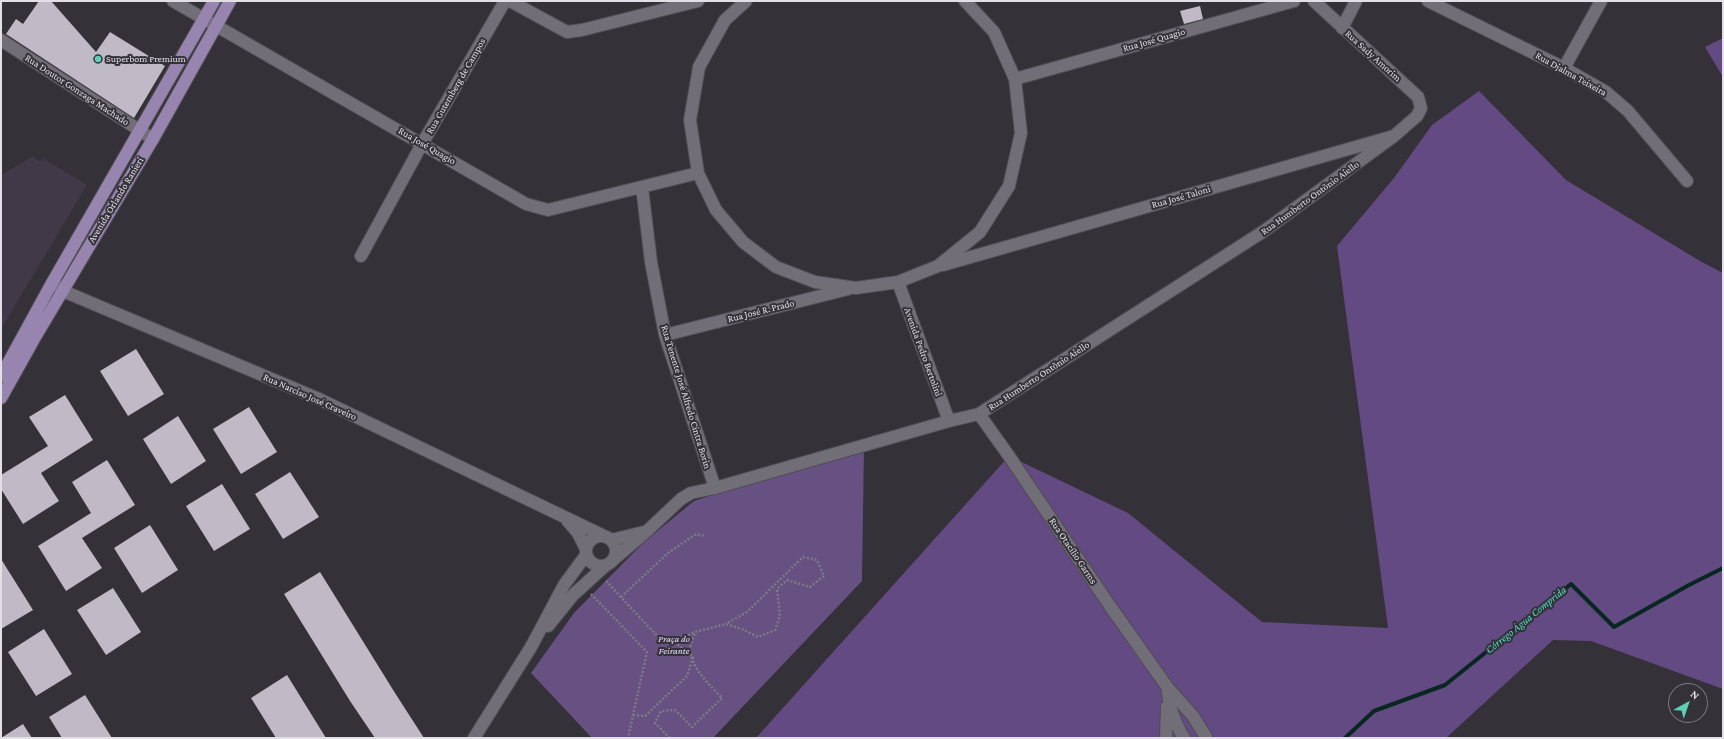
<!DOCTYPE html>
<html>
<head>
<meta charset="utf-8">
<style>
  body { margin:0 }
  #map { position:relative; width:1724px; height:739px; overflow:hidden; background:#343139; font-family:"Crimson Pro",serif }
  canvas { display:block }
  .frame { position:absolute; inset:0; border:2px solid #e2e0e6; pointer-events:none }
  .north { position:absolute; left:1668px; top:683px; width:40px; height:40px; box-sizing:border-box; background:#343139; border:1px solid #7a777e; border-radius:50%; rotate:40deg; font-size:11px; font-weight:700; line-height:16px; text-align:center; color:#e2e0e6 }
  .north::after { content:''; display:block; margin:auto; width:14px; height:18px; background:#5eceb7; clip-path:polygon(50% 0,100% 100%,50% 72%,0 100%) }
</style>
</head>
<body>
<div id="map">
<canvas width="1724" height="739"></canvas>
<div class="frame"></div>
<div class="north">N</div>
</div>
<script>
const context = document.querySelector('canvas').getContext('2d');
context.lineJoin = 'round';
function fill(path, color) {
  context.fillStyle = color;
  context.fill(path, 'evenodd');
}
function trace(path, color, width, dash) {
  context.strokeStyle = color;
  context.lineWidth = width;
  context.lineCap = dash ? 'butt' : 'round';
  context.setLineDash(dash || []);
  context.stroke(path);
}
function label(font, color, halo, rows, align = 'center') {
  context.font = font + ' "Crimson Pro",serif';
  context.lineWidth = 4;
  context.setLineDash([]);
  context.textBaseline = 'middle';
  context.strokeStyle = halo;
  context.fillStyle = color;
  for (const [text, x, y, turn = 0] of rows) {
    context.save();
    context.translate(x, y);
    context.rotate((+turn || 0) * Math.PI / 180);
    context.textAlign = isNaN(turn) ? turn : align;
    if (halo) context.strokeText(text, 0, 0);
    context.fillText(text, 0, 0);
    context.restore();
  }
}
fill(new Path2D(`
  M33 156 40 162 43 158 87 185 1 329V175Z`), '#3f3948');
fill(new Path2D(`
  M864 446 862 581 713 738H592L531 673 574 613 644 542 694 501Z`), '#665182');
fill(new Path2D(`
  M1723 38V77L1705 47Z
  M1479 91 1566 180 1700 261 1723 273V689L1591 641 1553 640 1446 738H756L1009 456 1128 513 1262 622 1388 628 1337 246 1394 178 1432 125Z`), '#634a83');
trace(new Path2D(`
  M1345 738 1374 711 1445 685 1571 584 1614 627 1689 585 1723 568`), '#092721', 4);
fill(new Path2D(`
  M39 1H51L96 52 110 32 165 66 134 118 6 34 16 19 23 24Z
  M1200 6 1203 19 1184 24 1180 11Z
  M136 349 164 394 128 416 100 371Z
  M65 395 93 440 41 473 59 501 23 524 1 489V475L48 446 29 417Z
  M249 407 277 452 241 474 213 429Z
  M178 416 206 461 171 484 143 439Z
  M107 460 135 505 82 538 102 568 66 591 38 546 91 513 72 482Z
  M290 472 319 517 283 539 255 494Z
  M222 484 250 529 214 551 186 506Z
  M150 525 178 570 142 593 114 548Z
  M1 559 33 610 1 629Z
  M320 572 395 693 424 738H375L350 701 284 594Z
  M113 588 141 632 106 655 77 610Z
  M44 629 72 674 36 696 8 652Z
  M287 675 326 738H276L251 698Z
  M85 695 112 738H62L49 717Z
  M23 724 32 738H1Z`), '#bfbac5');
const minor = new Path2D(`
  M173 1 526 204 548 210 698 173
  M510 1 567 32 582 30 698 1
  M746 1 725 20 699 67 690 120 698 173 716 210 743 242 776 267 815 282 856 288 898 282 938 266 980 232 1009 186 1021 133 1015 79 994 32 965 1
  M1428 1 1564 68 1606 92 1628 111 1687 181
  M1342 28 1356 1
  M1 40 153 139
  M1564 68 1601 1
  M1015 79 1294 1
  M642 187 651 262 665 335 715 488
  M361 256 422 144 505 1
  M943 265 1394 136 1417 116 1421 108 1418 97 1314 1
  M898 282 949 421
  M55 284 63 291 319 399 604 536
  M665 335 848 289
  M979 414 1009 456 1110 606 1168 688 1193 716 1206 737
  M567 520 578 533 586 549
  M586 551a15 15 0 1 1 30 0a15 15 0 1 1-30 0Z
  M611 540 644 532
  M613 560 647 531 681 499 691 493 715 488 949 421 979 414 1264 231 1394 136
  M548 626 573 595 605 566
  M1168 688C1168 706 1175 723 1184 738
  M474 738 531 647 564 585 586 555
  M1166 738 1167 706`);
const major = new Path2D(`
  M1 376 52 283 214 1
  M1 398 34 339 153 139 230 1`);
trace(minor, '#4f4d54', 14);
trace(major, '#4f4d54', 14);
trace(new Path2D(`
  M606 581 660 639H679L695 632 726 624 742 629 758 637 775 630 780 616 777 589 787 580 810 587 824 576 817 560 803 557 747 612 726 624
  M591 594 647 652 628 738
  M621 597 668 553 696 534 704 536
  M633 715 645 716 687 676 693 657 671 639
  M670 738 655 723 661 711 675 710 692 727 722 698C710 685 686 664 691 644 692 640 694 636 695 632`), '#7e7b82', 2.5, [2, 2]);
trace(minor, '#726e78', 12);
trace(major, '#9785b0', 12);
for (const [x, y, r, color] of [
  [98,59,4,"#5eceb7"]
]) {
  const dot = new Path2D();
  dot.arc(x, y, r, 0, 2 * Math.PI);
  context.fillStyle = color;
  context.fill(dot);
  trace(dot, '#343139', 1.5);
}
label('10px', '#e2e0e6', '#343139', [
  ["Rua José Quagio",1154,40,-16],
  ["Rua Sady Amorim",1373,56,42],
  ["Rua Djalma Teixeira",1571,74,29],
  ["Rua Gutemberg de Campos",456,86,-60],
  ["Rua Doutor Gonzaga Machado",77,90,33],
  ["Rua José Quagio",427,146,30],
  ["Rua José Taloni",1181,197,-16],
  ["Rua Humberto Ontõnio Aiello",1310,198,-36],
  ["Avenida Orlando Ranieri",116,200,-59],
  ["Rua José R. Prado",761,311,-14],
  ["Avenida Pedro Bertolini",923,352,70],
  ["Rua Humberto Ontõnio Aiello",1039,376,-33],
  ["Rua Narciso José Craveiro",310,397,24],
  ["Rua Tenente José Alfredo Cintra Borin",686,397,73],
  ["Rua Otacílio Garms",1073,551,56]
]);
label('10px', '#e2e0e6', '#343139', [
  ["Superbom Premium",106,59]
], 'left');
label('italic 10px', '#eadcff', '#343139', [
  ["Praça do",674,639],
  ["Feirante",674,651]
]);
label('italic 11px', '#53dbc2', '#343139', [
  ["Córrego Água Comprida",1526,620,-39]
]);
</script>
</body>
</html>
